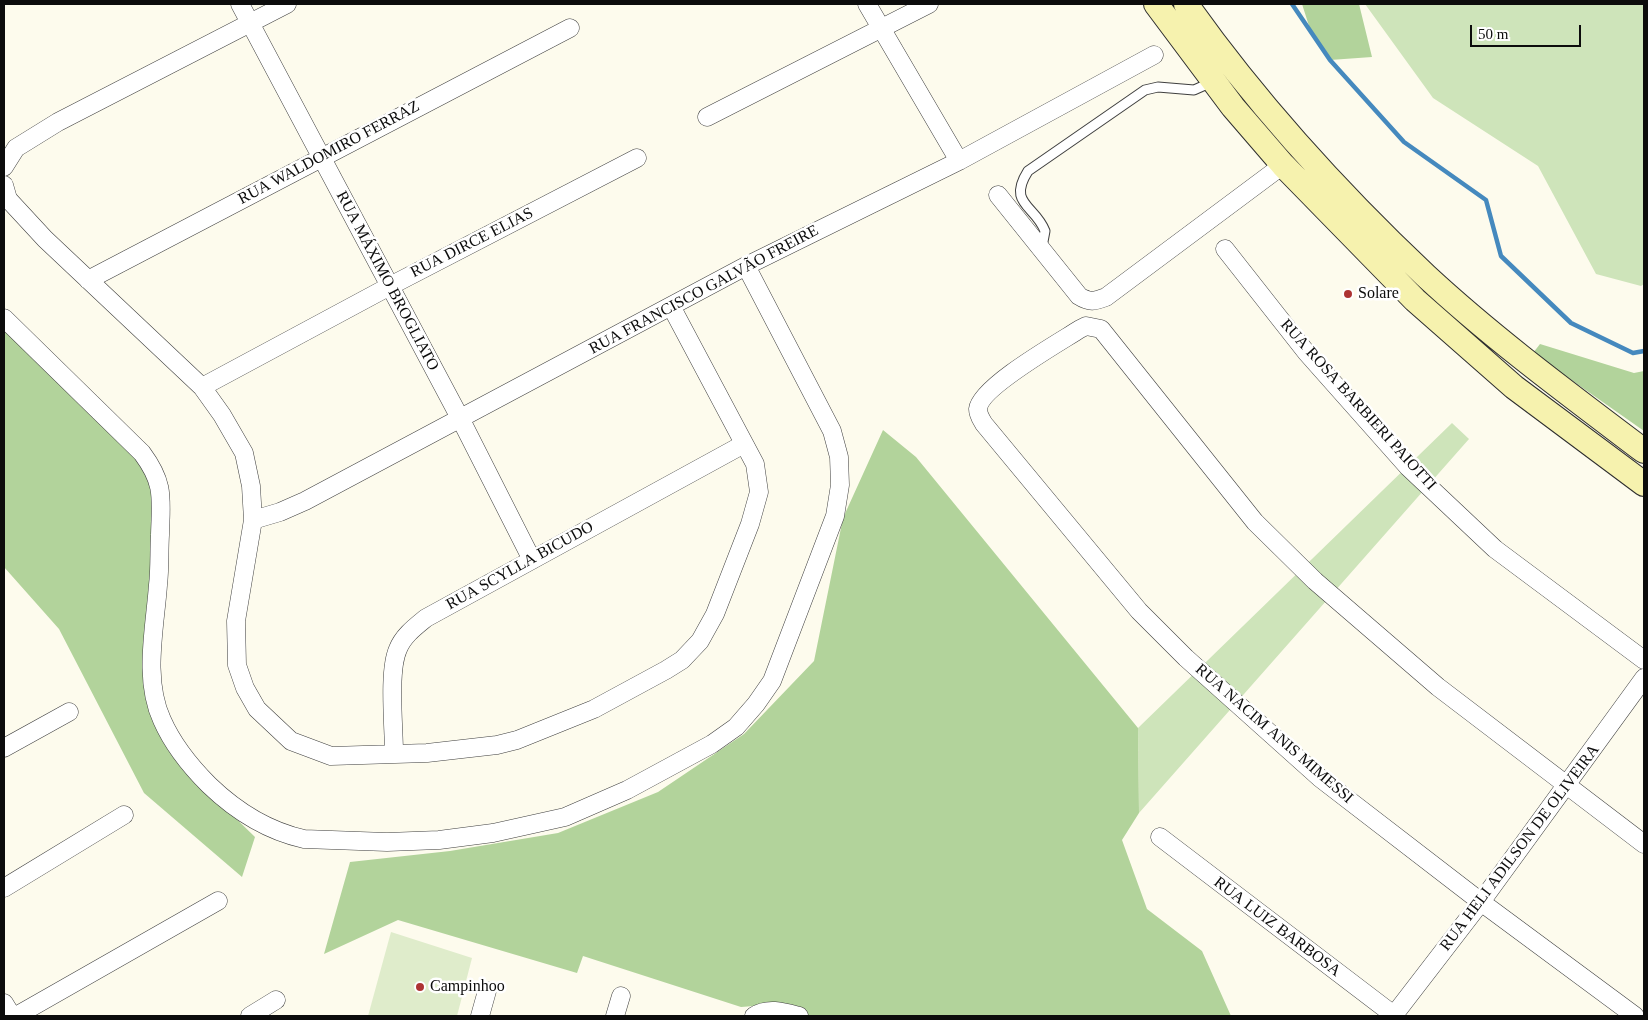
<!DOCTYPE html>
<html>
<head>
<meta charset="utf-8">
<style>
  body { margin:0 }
  #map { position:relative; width:1648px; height:1020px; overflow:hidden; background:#fdfbed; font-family:Georgia,serif }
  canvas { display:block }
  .frame { position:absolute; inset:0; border:5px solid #0c0c0c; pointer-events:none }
  .scale { position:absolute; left:1470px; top:25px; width:111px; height:22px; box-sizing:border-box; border:2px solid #0c0c0c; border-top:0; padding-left:6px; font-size:15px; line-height:18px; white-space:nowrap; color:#0c0c0c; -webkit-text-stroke:4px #fff; paint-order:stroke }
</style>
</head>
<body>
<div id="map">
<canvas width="1648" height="1020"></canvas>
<div class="frame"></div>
<div class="scale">50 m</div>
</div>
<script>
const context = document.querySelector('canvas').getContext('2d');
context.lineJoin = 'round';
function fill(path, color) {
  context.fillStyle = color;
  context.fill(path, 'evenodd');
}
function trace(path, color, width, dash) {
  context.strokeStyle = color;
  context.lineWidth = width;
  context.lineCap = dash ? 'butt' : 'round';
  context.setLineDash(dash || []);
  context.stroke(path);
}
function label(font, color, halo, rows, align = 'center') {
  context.font = font + ' Georgia,serif';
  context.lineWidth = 5;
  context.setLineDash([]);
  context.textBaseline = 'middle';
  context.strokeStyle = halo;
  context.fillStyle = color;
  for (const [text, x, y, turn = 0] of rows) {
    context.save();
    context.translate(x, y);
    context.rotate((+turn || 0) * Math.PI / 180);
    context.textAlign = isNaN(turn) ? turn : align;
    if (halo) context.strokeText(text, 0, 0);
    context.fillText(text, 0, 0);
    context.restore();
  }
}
fill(new Path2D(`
  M1365 4H1644V284L1641 286 1596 274 1538 166 1433 98Z
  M1452 423 1469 439 1139 813 1138 728Z`), '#cee4ba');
fill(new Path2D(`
  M1302 4H1359L1372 57 1330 60 1310 29Z
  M4 328 149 471 157 505 146 617 151 698 187 771 255 837 242 877 144 793 59 629 4 567Z
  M1540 344 1634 373 1644 371V431L1533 353Z
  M883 430 916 457 1138 728 1139 813 1122 840 1147 909 1202 951 1231 1016H806L767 1005 741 1007 583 956 577 973 398 920 324 954 350 862 450 851 558 833 658 792 744 734 814 661 843 518Z`), '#b2d39b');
fill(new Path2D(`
  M391 932 472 958 457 1016H368Z`), '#dfeccb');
trace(new Path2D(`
  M1292 4 1330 60 1404 142 1486 200 1501 256 1571 323 1633 353 1644 351`), '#4589be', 4.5);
const lane = new Path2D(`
  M1042 247 1045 231C1035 205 1007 204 1028 171L1145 90 1158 87 1194 90 1212 82`);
const street = new Path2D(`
  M240 4 460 418 532 560
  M867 4 959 161
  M707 117 929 4
  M4 167 16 148 58 122 287 4
  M4 185 8 199 45 239 202 387 222 415 244 453 251 486 253 520 236 621 237 665 245 688 257 709 291 741 331 756 427 753 497 745 517 740 594 709 666 670 682 660 700 641 715 614 750 524 759 492 755 464 672 308
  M998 195 1079 296C1090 303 1095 301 1106 297L1283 165
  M1225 249 1306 352 1408 467 1495 549 1644 660
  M88 280 570 28
  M4 318 142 453C165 484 161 498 160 535 159 552 160 568 158 585 155 628 143 679 162 720 173 745 190 766 209 785 235 810 268 831 304 839L387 842 439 840 493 833 565 817 627 790 712 744 736 727 756 704 772 681 835 516 840 485 839 457 832 431 746 266
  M202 387 390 286 637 158
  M253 520 280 512 305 501 746 266 959 161 1154 55
  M4 748 69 712
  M394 753C394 727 388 671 398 649 403 636 415 627 426 618L744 444
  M1160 837 1395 1016
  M4 888 124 815
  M4 1003 12 1016
  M1394 1015 1481 902 1644 678
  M16 1016 218 901
  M250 1016 276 1000
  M480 1016 487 991
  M615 1016 621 996
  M754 1016C768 1007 784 1012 799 1016
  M1635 1016 1481 902 1320 778 1186 658 1139 611 984 424C981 419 978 415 978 409 980 387 1060 342 1080 329L1086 326 1101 329 1255 522 1315 581 1438 687 1644 844`);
const secondary = new Path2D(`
  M1156 4 1233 107 1283 165 1415 300 1514 387 1644 484
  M1186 4C1256 103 1338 193 1426 276 1494 339 1570 395 1644 451`);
trace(lane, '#3f3f3f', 11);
trace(street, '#3f3f3f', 19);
trace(secondary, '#2e2e2e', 26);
trace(lane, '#fff', 9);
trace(street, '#fff', 18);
trace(secondary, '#f6f2ae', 24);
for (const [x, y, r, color] of [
  [1348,294,5,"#ad3333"],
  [420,987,5,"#ad3333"]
]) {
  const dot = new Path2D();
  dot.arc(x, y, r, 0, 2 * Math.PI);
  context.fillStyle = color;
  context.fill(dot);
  trace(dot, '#fff', 2);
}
label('16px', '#0c0c0c', '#fff', [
  ["RUA WALDOMIRO FERRAZ",329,153,-28],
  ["RUA DIRCE ELIAS",472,243,-27],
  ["RUA MÁXIMO BROGLIATO",387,281,62],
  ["RUA FRANCISCO GALVÃO FREIRE",704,290,-28],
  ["RUA ROSA BARBIERI PAIOTTI",1358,405,48],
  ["RUA SCYLLA BICUDO",520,566,-29],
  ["RUA NACIM ANIS MIMESSI",1274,734,41],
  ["RUA HELI ADILSON DE OLIVEIRA",1520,848,-53],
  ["RUA LUIZ BARBOSA",1277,927,37]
]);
label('16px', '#0c0c0c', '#fff', [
  ["Solare",1358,294],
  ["Campinhoo",430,987]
], 'left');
</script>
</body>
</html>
